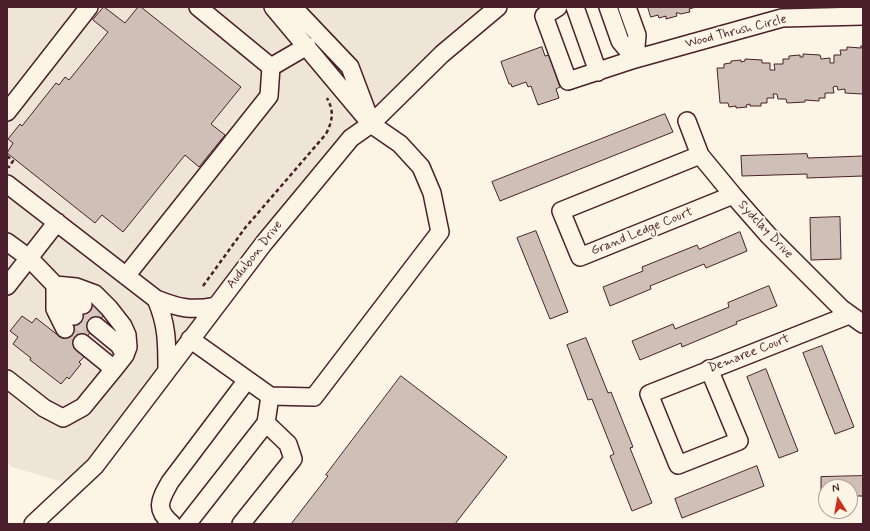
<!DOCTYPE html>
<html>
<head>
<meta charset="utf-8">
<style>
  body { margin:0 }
  #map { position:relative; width:870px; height:531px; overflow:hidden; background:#fcf5e5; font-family:Mynerve,sans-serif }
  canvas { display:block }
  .frame { position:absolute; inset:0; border:8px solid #4a1f2b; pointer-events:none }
  .north { position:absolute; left:818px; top:479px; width:40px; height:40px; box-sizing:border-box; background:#fcf5e5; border:1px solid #b59f9b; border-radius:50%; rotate:349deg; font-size:11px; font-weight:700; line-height:16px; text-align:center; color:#4a1f2b }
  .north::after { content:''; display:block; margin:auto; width:14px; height:18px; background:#c8321e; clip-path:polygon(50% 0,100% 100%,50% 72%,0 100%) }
</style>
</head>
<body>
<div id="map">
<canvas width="870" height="531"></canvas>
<div class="frame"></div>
<div class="north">N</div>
</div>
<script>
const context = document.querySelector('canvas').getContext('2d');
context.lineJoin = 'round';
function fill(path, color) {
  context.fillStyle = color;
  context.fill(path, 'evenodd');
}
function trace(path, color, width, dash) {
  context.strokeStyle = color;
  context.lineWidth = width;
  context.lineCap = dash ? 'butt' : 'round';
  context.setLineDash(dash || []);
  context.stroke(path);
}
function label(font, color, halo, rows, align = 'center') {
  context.font = font + ' Mynerve,sans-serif';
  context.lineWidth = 4;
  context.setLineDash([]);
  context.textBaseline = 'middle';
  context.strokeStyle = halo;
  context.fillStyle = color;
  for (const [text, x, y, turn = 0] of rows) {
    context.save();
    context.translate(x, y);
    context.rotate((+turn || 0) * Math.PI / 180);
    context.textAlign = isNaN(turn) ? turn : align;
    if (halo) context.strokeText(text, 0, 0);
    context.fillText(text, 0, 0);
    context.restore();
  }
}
fill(new Path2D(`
  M7 7H490L371 124 76 486 12 467 7 462Z`), '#eee5d7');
const building = new Path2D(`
  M104 7 125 23 138 7H141L241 87 211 124 225 135 199 167 185 155 123 232 102 215 95 223 7 153 13 143 8 139 20 124 22 126 56 83 59 85 65 77 69 80 108 32 93 20Z
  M648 7H696L689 9 690 12 680 14 679 13H676L677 16 666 19V16L659 18 658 15 651 17Z
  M861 46H863V94L845 93V89L838 90 837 86 833 87 834 93H825V98H819V101L805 100V102L787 103 786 99H778L777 94H773L774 98H767V103H761V106H750V104L746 105 747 107 736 108V106L729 107 728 103H720L717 68H724V64L731 63V61L741 60V62L745 61V59L762 60V63H770V70H775L774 64H783V59H789V56L800 55V57H803V54L820 55 821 59 830 58V63H834V55H841L840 50H847V47L861 48Z
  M542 47 545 56 549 55 560 87 556 89 559 98 538 105 531 86 528 87 526 82 512 87 511 84H509L501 62Z
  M665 114 673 132 500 201 492 182Z
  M807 154 808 158 863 156V176L807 178V174L742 176 741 156Z
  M840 217 841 259 811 260 810 218Z
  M536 231 568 312 550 319 517 238Z
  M740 232 747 251 706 268 704 264 650 286 651 289 610 306 603 287 643 271 642 267 697 245 699 249Z
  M769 286 777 306 736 322 737 324 682 347 681 343 640 360 632 341 673 324 675 329 729 307 728 303Z
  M89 297 107 311 82 343 85 356 79 362 81 364 69 379 67 377 61 384 30 360 31 358 13 344 18 337 10 331 22 316 32 323 36 318 59 336Z
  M586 338 608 393 611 392 633 447 630 448 652 503 632 511 610 456 614 454 592 399 588 400 567 345Z
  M822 346 854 427 835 434 803 353Z
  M766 369 798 451 779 458 747 377Z
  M401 376 507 457 455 524H291L328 476 326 475Z
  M757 466 764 486 682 518 675 499Z
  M863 476V496H850V487H826V497H821V477Z`);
fill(building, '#cfc0b7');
trace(building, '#4a1f2b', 1);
trace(new Path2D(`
  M83 305 101 319
  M74 316 92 331`), '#d8cac0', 17, [17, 8]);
const minor = new Path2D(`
  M198 7 271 67
  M293 7 350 67 367 112
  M558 7 544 16 568 81 635 59 782 18 863 16
  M575 7 598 72
  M608 7 620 41 635 59
  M627 7 637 35 635 59
  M7 112 89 7
  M687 121 700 155 733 195 768 235 842 309 863 324
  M700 155 561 211 580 257 733 195
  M7 184 156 299C179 308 191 311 216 306
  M7 242 29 258 55 285 76 287 95 294 109 308 123 326 127 335 128 347 125 355 114 369 83 407 63 418 44 408 7 379
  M126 276 269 96 271 67 307 46
  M55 285V309L65 329
  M56 285 74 316
  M7 286 57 222
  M61 288 72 294 83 305
  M156 299C167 324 167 342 167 370
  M96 326 119 345 125 355
  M190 339 270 396 314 397 440 232 432 193 421 167 400 144 371 124 273 7
  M82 343 114 369
  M709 369 739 441 678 465 649 394 849 315
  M33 524 95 466 264 243 351 138 371 124 442 54 498 7
  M172 524C154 509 160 500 170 482L247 380
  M187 524 266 423
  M241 524 293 459 288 444 266 423 270 396`);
trace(minor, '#4a1f2b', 20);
trace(new Path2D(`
  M7 156 13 161 9 167 7 166
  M203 286 245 228 326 134C333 120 334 111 327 98`), '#4a1f2b', 2.5, [4, 3]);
trace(minor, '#fcf5e5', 17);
label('13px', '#4a1f2b', '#fcf5e5', [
  ["Wood Thrush Circle",736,32,-14],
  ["Sydclay Drive",765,230,47],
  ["Grand Ledge Court",642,232,-22],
  ["Audubon Drive",255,255,-52],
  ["Demaree Court",749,354,-21]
]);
</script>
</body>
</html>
